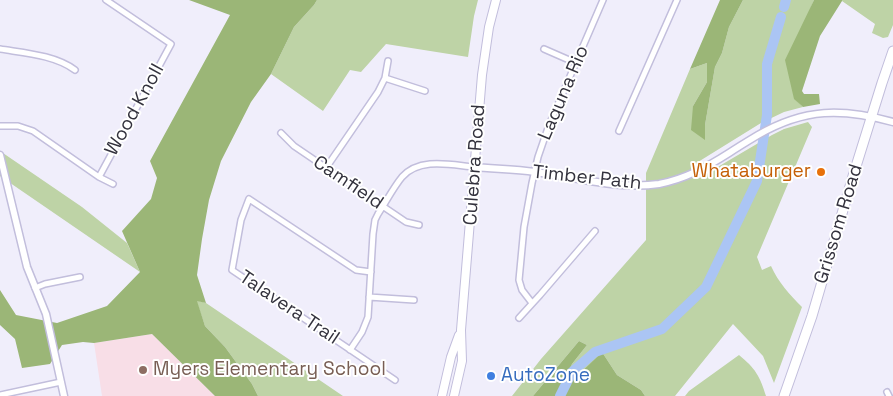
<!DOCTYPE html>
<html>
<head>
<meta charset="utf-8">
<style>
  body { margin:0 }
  canvas { display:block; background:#f0eefb }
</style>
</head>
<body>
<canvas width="893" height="396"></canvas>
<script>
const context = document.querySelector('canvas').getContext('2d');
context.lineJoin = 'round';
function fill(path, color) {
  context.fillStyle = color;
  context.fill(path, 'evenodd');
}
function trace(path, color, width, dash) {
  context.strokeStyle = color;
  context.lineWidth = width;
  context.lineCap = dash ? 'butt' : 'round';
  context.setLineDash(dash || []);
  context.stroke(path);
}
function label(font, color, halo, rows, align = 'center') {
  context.font = font + ' "Space Grotesk",sans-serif';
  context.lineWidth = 4;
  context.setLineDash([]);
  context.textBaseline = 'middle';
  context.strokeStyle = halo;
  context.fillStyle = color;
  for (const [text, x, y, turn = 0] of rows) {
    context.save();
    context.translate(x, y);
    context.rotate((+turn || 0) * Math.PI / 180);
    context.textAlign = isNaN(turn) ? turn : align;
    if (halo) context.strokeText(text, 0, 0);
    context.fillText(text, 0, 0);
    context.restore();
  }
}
fill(new Path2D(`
  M152 334 215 396H102L94 343Z`), '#f8dee7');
fill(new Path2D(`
  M317 0H478L474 16 468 57 386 44 361 72 350 70 323 111 271 74 294 27 314 5Z
  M743 0H814L811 7 794 98 803 107 784 112 761 123 698 162 699 178 772 135 784 129 808 122 812 127 757 257 762 270 771 266C778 282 790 295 802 307L774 383 763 356 733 324 675 396H645L641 390 617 375 602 352 575 378 563 380 572 364 587 345 579 341 533 396H512L541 359 646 240V173L690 69 707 63V82L693 106 705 139V125L715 67 722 53 729 27Z
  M842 0H893V25L888 37 883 38 872 33 875 24 842 1Z
  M0 151 82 207 127 243 140 272 0 176Z
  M196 300 206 303 343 396H258L252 384 225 347 205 326Z
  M739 355C755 368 760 376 766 396H685L689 391Z`), '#bed3a6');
fill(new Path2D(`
  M189 0H317L314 5 294 27 271 74 251 102 221 161 209 200 202 239 197 275 206 303 197 301 205 326 225 347 252 384 258 396H215L152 334 94 343 83 342 62 345 50 364 22 368 15 339 0 325V290L16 315 57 323 107 306 140 272 122 231 151 199 157 178 150 161 230 15Z
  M720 0H743L729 27 722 53 715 67 705 125V140L691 130 693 106 707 82V63L690 69Z
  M814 0H842V1L820 36 802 91 804 94H819L820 104 803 107 794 99 785 60Z
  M579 341 587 345 572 364 564 380 575 378 602 352 617 375 641 390 645 396H533Z`), '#9bb677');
trace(new Path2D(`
  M784 7 786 0
  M560 396 572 372 595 352 662 329 706 287 757 181 767 115V64L781 17`), '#abc5f4', 10);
const minor = new Path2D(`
  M0 49C24 53 55 55 75 70
  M544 49 576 63
  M385 78 425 91
  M0 126H18L33 131 99 177 113 184
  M619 131 677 0
  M281 133 294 146 406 222 419 225
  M326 168 378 92 385 78 388 61
  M99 177 171 44 106 0
  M371 272 356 270 249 199 241 220 232 270 395 380
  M35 288 45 284 80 277
  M369 297 414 300
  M532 303 522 290 519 280 524 227 532 183 538 157 549 125 603 0
  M519 318 540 295 595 231
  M350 350 362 332 368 317 373 234 375 220 378 214C386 202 393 188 402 177 420 157 451 165 474 167
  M887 392 889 396
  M0 395 61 382`);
const tertiary = new Path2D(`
  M0 155 27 267 46 314 64 396
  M474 167C494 169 515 169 535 172 576 177 618 190 659 184 685 179 707 167 729 153 738 147 748 141 758 135 805 108 842 108 893 122`);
const secondary = new Path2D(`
  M442 396 451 357 459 335
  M454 396 462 361 461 330 482 75 489 27 496 0`);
const primary = new Path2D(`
  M784 396 812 316 853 176 882 83 893 51`);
trace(minor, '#c2bedc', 8);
trace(tertiary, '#c2bedc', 9);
trace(secondary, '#c2bedc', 10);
trace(primary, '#c2bedc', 11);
trace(minor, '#fff', 5);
trace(tertiary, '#fff', 6);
trace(secondary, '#fff', 8);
trace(primary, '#fff', 9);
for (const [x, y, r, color] of [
  [821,172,5,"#e8710a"],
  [143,370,5,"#8d6e63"],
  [491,376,5,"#3f7fe0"]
]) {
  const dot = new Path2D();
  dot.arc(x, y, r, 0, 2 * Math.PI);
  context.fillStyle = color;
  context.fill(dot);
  trace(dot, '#fff', 2);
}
label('19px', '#33323d', '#fff', [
  ["Laguna Rio",564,93,-67],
  ["Wood Knoll",135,110,-61],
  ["Culebra Road",475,165,-86],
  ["Timber Path",587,178,6],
  ["Camfield",348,183,34],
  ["Grissom Road",839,224,-73],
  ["Talavera Trail",289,308,34]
]);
label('19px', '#c56008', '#fff', [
  ["Whataburger",811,172]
], 'right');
label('19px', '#785e54', '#fff', [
  ["Myers Elementary School",153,370]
], 'left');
label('19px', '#366cbe', '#fff', [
  ["AutoZone",501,376]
], 'left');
</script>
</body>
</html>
